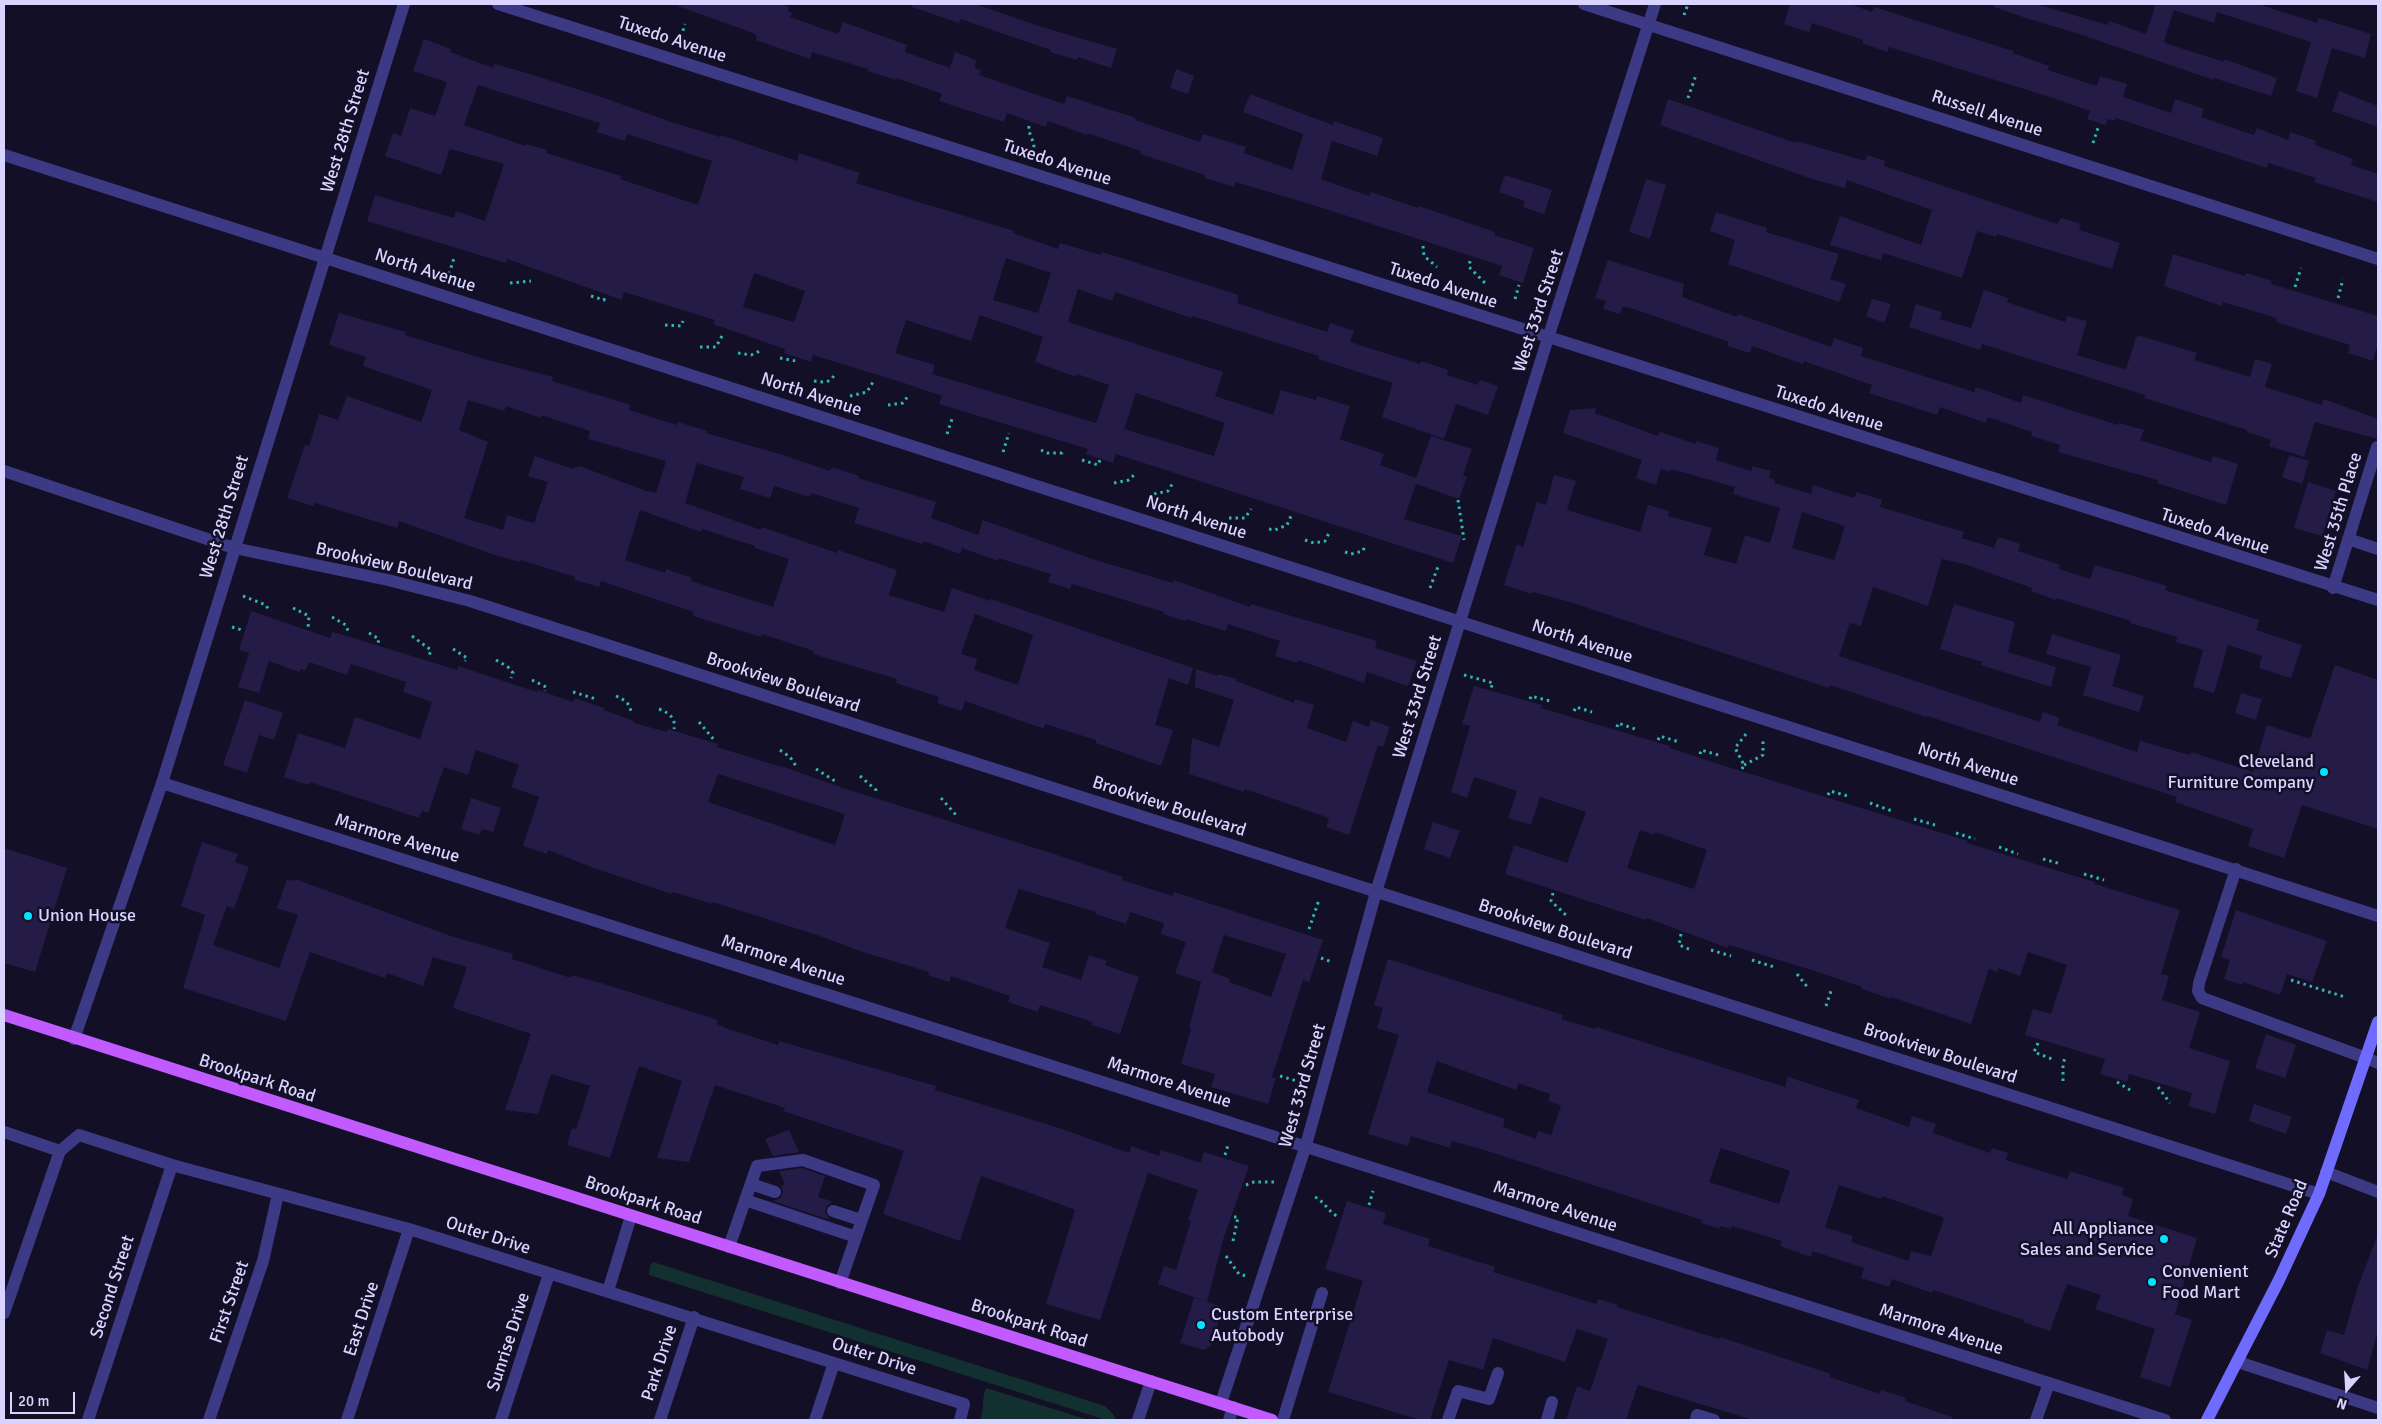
<!DOCTYPE html>
<html>
<head>
<meta charset="utf-8">
<style>
  body { margin:0 }
  #map { position:relative; width:2382px; height:1424px; overflow:hidden; background:#130f26; font-family:Signika,sans-serif }
  canvas { display:block }
  .frame { position:absolute; inset:0; border:5px solid #d9d4ff; pointer-events:none }
  .north { position:absolute; left:2322px; top:1364px; width:50px; height:50px; -webkit-text-stroke:4px #130f26; paint-order:stroke; rotate:199deg; font-size:14px; font-weight:700; line-height:20px; text-align:center; color:#d9d4ff }
  .north::after { content:''; display:block; margin:auto; width:18px; height:22px; background:#d9d4ff; clip-path:polygon(50% 0,100% 100%,50% 72%,0 100%) }
  .scale { position:absolute; left:10px; top:1392px; width:65px; height:22px; box-sizing:border-box; border:2px solid #d9d4ff; border-top:0; padding-left:6px; font-size:15px; line-height:18px; white-space:nowrap; color:#d9d4ff; -webkit-text-stroke:4px #130f26; paint-order:stroke }
</style>
</head>
<body>
<div id="map">
<canvas width="2382" height="1424"></canvas>
<div class="frame"></div>
<div class="north">N</div>
<div class="scale">20 m</div>
</div>
<script>
const context = document.querySelector('canvas').getContext('2d');
context.lineJoin = 'round';
function fill(path, color) {
  context.fillStyle = color;
  context.fill(path, 'evenodd');
}
function trace(path, color, width, dash) {
  context.strokeStyle = color;
  context.lineWidth = width;
  context.lineCap = dash ? 'butt' : 'round';
  context.setLineDash(dash || []);
  context.stroke(path);
}
function label(font, color, halo, rows, align = 'center') {
  context.font = font + ' Signika,sans-serif';
  context.lineWidth = 5;
  context.setLineDash([]);
  context.textBaseline = 'middle';
  context.strokeStyle = halo;
  context.fillStyle = color;
  for (const [text, x, y, turn = 0] of rows) {
    context.save();
    context.translate(x, y);
    context.rotate((+turn || 0) * Math.PI / 180);
    context.textAlign = isNaN(turn) ? turn : align;
    if (halo) context.strokeText(text, 0, 0);
    context.fillText(text, 0, 0);
    context.restore();
  }
}
fill(new Path2D(`
  M653 1262 1105 1406 1113 1414 1116 1420H1106L649 1275 650 1265Z
  M986 1388 1089 1420H980C985 1406 981 1401 986 1388Z`), '#12302f');
fill(new Path2D(`
  M679 4H779L789 7 788 12 792 13 790 17 838 34 843 22 907 45 905 52 950 68 955 52 976 60 975 68 981 70 979 75 1014 87 1064 104 1067 96 1136 118 1135 120 1200 142 1203 134 1246 147 1244 153 1292 170 1303 134 1243 112 1250 94 1333 125 1334 121 1383 138 1377 156 1332 141 1321 179 1369 196 1371 192 1418 208 1419 206 1495 232 1494 235 1534 248 1523 283 1499 275 1502 266 1313 205 1235 182 1234 187 1205 178V175L1140 154 1141 151 1087 133V135L1048 121 1046 127 1007 113 1004 122 939 101 942 94 897 78 896 80 867 71 868 69 812 52 810 59 756 40 757 36 753 33 678 6Z
  M912 4H975L1042 27 1117 49 1111 68 1078 57 1077 60 1050 52 1051 50 960 19 959 23 912 7Z
  M1790 4H1850L1872 12 1874 7 2013 51V53L2049 66 2048 70 2097 86 2100 76 2127 84 2123 97 2171 113 2175 99 2204 109 2201 117 2254 135 2257 128 2288 140 2290 132 2316 141 2315 145 2353 159 2351 165 2378 174V202L2314 182 2316 178 2268 163 2267 168 2116 118 2115 121 2108 119 2105 125 2087 119 2090 111 2050 97 1889 47 1887 52 1862 43 1863 40 1812 23 1809 32 1784 24Z
  M1994 4H2036L2108 25 2109 21 2146 34 2156 4H2258L2317 23 2319 18 2371 34 2365 58 2332 48 2317 98 2296 91 2311 42 2217 12 2214 23 2174 10 2164 41 2165 43 2224 62V59L2277 78 2271 96 2214 78V80L2079 34 2026 18 1994 7Z
  M424 39 451 49 450 52 493 68 494 64 520 71 596 95 671 122 720 137 721 135 797 161 799 153 860 173 856 183 1014 231 1013 233 1058 249 1060 243 1101 255 1102 252 1239 295 1237 303 1289 320 1327 332 1330 323 1354 331 1350 342 1420 364 1421 361 1448 370 1447 375 1478 385 1480 380 1498 386 1488 415 1456 404 1444 439 1382 417 1393 383 1318 359 1319 356 1192 316 1191 318 1115 292 1112 301 1078 289 1068 322 1223 372 1215 396 1273 415 1281 390 1316 400 1317 396 1350 406 1340 439 1384 454 1380 465 1416 478 1431 436 1472 449 1463 475 1467 477 1459 499 1416 484 1404 519 1462 536 1453 563 1116 454 1113 463 1086 454 1088 449 939 404 942 396 901 382 813 355 811 362 784 353 785 349 713 324 715 320 624 292 622 300 507 259 506 263 367 221 375 195 454 218 456 211 485 221 504 164 450 149 441 175 385 156 393 133 401 136 410 108 435 116 447 82 413 71ZM478 85 600 123 597 132 625 141 627 134 712 161 698 205 620 179 621 176 546 153 547 150 526 144 525 146 464 125ZM1006 258 1051 273 1038 313 993 300ZM754 273 805 291 794 322 743 307ZM980 315 1043 337 1035 362 1076 377 1077 374 1109 385 1096 423 932 374 935 365 895 353 906 320 971 341ZM1136 393 1225 423 1214 456 1124 429Z
  M1176 69 1194 76 1188 94 1170 88Z
  M2339 91 2378 106V127L2332 111Z
  M1668 99 1796 143 1797 141 1865 161 1867 155 1885 161 1884 166 2057 224 2061 218 2081 224 2079 230 2120 243 2112 269 1997 234 1996 237 1977 231 1962 278 1883 253 1881 260 1830 245 1840 216 1921 245 1932 210 1847 180 1845 188 1812 179 1660 125Z
  M1505 175 1552 190 1544 214 1523 207 1525 201 1499 192Z
  M1646 179 1666 185 1650 239 1629 232Z
  M1716 212 1767 228 1766 232 1839 254 1830 279 1846 284 1839 302 1728 264 1735 240 1710 231Z
  M2173 254 2245 276 2246 273 2272 281 2271 284 2378 316V343L2373 361 2348 353 2350 345 2276 322 2277 318 2223 302 2222 306 2164 286Z
  M1608 260 1684 284 1682 297 1737 317 1738 314 1831 347 1834 338 1863 348 1861 356 1974 392 1976 387 2021 403 2023 395 2118 425 2119 423 2144 430 2140 440 2211 462 2213 456 2238 464 2226 505 2157 483 2158 480 2058 452 2060 445 2031 436 2032 432 1988 417 1986 423 1940 407 1937 415 1869 393 1872 385 1804 361 1803 364 1752 346 1750 353 1727 346 1729 342 1631 308 1622 307 1620 314 1603 309 1606 301 1595 298Z
  M1984 290 2008 298 2007 302 2065 322 2067 316 2087 321 2077 355 2110 365 2126 369 2137 335 2197 353 2194 360 2250 377 2255 359 2272 364 2265 387 2322 405 2324 399 2378 419V439L2315 422 2304 457 2269 446 2271 440 2247 432V430L2144 398 2145 395 1982 344 1980 350 1909 327 1916 304 1942 312 1940 319 1971 328Z
  M1872 299 1891 304 1884 323 1866 316Z
  M339 313 406 332 405 335 488 360 553 377 552 381 631 405 629 410 677 425 678 422 707 431 706 433 783 455 830 471 832 467 859 476 858 478 936 502 931 518 978 535 983 520 1092 559 1173 583 1174 580 1250 607 1251 604 1377 641 1375 648 1417 661 1408 686 1367 672 1364 683 1298 660 1297 663 1275 656 1280 641 1228 624 1226 631 1186 619 1185 621 1163 614 1164 612 1072 584 1070 589 1048 582 1051 574 998 558V561L962 548 960 554 923 541 922 544 854 523 859 508 811 493 810 497 774 486 770 498 740 489 744 477 697 463 685 503 761 530 762 527 837 553 838 550 897 570 889 595 944 612 952 588 990 601 991 599 1193 668 1188 685 1169 678 1155 725 1173 730 1161 766 1096 743V740L1045 724 1044 729 965 701 962 711 937 703 939 697 896 683 897 679 813 654 814 651 762 634 761 637 719 624 693 616 694 612 601 581 599 587 575 580V577L520 560 519 562 495 555 399 521 397 528 315 503 313 506 287 498 305 445 309 446 319 414 338 420 347 396 421 422 432 390 363 366 366 357 329 345ZM468 400 504 411 506 406 541 418V415L590 431 588 439 666 461 656 493 650 491 649 492 579 466 573 469 535 456 528 476 548 482 534 523 507 515 503 530 464 518 488 442 459 430ZM640 510 701 532 702 529 755 546V548L789 559 773 607 691 581 692 578 666 569 665 573 625 560ZM975 614 1033 635 1018 685 974 670 977 659 961 654Z
  M1596 408 1595 413 1658 436 1660 432 1696 444V441L1719 448 1716 460 1751 471 1753 466 1771 471 1769 478 1775 480 1774 483 1811 494 1813 485 1854 498 1857 492 1882 500 1880 507 1964 532 1962 538 1994 548 1998 537 2020 544 2018 551 2060 565 2059 569 2090 579 2095 565 2144 579 2167 586 2165 590 2259 620 2256 630 2302 645 2291 678 2259 668 2262 656 2228 645 2214 693 2193 687 2203 650 2176 642 2177 637 2130 623 2131 621 2057 598 2056 600 2031 591 2032 588 1964 564 1942 559 1928 606 1873 587 1861 626 1850 623 1839 656 2040 722 2043 712 2060 718 2057 725 2137 752 2140 741 2190 755 2191 752 2253 772 2267 725 2310 739 2335 665 2378 680V829L2302 805 2284 858 2248 846 2253 829 2175 802 2177 797 1927 716 1926 717 1830 685 1829 688 1573 603 1533 592 1532 594 1504 585 1517 544 1523 547 1537 502 1546 505 1554 475 1576 481 1567 510 1640 532 1648 505 1669 511 1668 516 1712 528 1704 555 1736 564 1745 535 1770 543 1780 508 1733 494 1735 487 1671 469 1670 472 1661 469 1656 485 1636 478 1642 460 1563 433 1570 410ZM1802 512 1845 526 1834 560 1792 548Z
  M2289 455 2309 461 2302 484 2282 477Z
  M2308 482 2336 491 2322 536 2294 528Z
  M1954 604 2015 622 2008 652 2056 667 2051 687 1981 665 1982 662 1940 649Z
  M251 611 330 638 332 632 344 635 457 670 458 666 537 692 538 690 573 702 574 698 604 708V710L634 721V723L667 732 668 729 718 744 717 747 781 767V766L846 789 1051 853 1123 877 1122 880 1173 896 1174 892 1323 940 1309 982 1303 980 1272 1077 1276 1078 1268 1104 1211 1087 1215 1074 1181 1064 1191 1029 1189 1028 1201 982 1175 973 1186 942 1161 934 1164 923 1130 912 1126 924 1096 914V912L1019 889 1005 928 1050 943 1042 967 1081 980 1089 955 1107 961 1105 965 1139 977 1120 1034 1092 1025 1093 1022 1040 1005 1038 1012 1008 1002 1010 996 951 976 949 982 928 975 929 972 860 951 820 936 713 902 712 904 673 892 672 894 591 867 548 850 547 854 523 846 539 797 511 787 519 765 476 750 468 775 444 767 428 813 422 811 419 818 310 782 308 785 284 777 298 733 345 748 355 717 420 739 432 702 403 692 406 682 351 664 347 675 309 662 306 670 300 669 299 672 269 661 259 693 238 687 249 653 239 650ZM718 774 845 814 835 845 708 802ZM1224 935 1286 954 1271 997 1229 982 1230 979 1212 972Z
  M2052 634 2121 655 2112 686 2144 696 2139 712 2083 695 2091 667 2046 654Z
  M1196 669 1217 676 1218 674 1237 679 1236 681 1294 703 1295 699 1314 705 1307 728 1346 742 1353 721 1369 727 1371 720 1390 727 1383 747 1378 745 1349 835 1326 827 1329 818 1245 789 1244 792 1189 774 1192 738 1219 747 1234 700 1195 687Z
  M1474 686 1542 705 1541 708 1670 746V748L1712 762 1968 841 1967 843 2095 882V884L2180 910 2161 974 2169 976 2162 1000 2200 1012 2189 1048 2230 1061 2215 1114 2188 1106 2192 1093 2129 1074 2127 1082 2100 1074 2105 1059 2025 1035 2033 1009 2051 1014 2067 965 2028 952 2020 976 1998 968 1997 972 1989 969 1971 1024 1891 997V999L1862 989V987L1812 970 1729 945 1728 948 1647 918 1646 920 1505 874 1514 845 1567 863 1586 812 1540 797 1531 825 1508 818 1517 791 1474 777 1467 798 1451 792 1470 726 1462 724ZM1640 830 1654 835 1655 832 1707 850 1694 889 1627 868Z
  M2241 693 2262 699 2256 720 2235 713Z
  M245 700 283 713 274 740 259 735 247 773 223 765Z
  M471 798 501 808 493 832 482 829 480 835 461 829Z
  M1433 822 1460 831 1450 858 1424 849Z
  M202 842 238 854 235 862 249 867 234 909 227 906 213 945 279 968 298 915 277 908 287 879 294 881 295 879 451 936 513 954 512 959 571 978 572 975 601 983 718 1020 717 1024 725 1028 778 1045 779 1041 936 1086 935 1090 1059 1128 1129 1153 1131 1146 1159 1156 1161 1150 1201 1163 1204 1152 1249 1166 1223 1240 1207 1302 1158 1284 1164 1266 1176 1270 1191 1221 1188 1220 1198 1190 1148 1173 1100 1320 1046 1304 1075 1210 1030 1193 981 1176 960 1241 883 1214 904 1151 783 1111 785 1108 715 1085 689 1162 657 1158 682 1081 639 1066 610 1158 567 1145 572 1128 576 1129 590 1086 551 1074 538 1114 505 1110 531 1034 453 1008 467 967 433 957 423 986 387 973 385 978 310 952 286 1021 183 988 205 915 181 906Z
  M4 848 67 868 35 972 4 963Z
  M2236 910 2327 941 2312 982 2287 974 2280 995 2243 982 2242 985 2224 979 2230 960 2221 957Z
  M1388 959 1563 1015 1561 1019 1595 1029 1596 1027 1785 1087 1788 1077 1859 1100 1856 1108 1909 1127 1912 1116 1936 1124 1933 1133 1990 1153 1992 1148 2008 1153 2006 1160 2067 1179 2070 1171 2124 1188 2122 1195 2133 1199 2128 1216 2197 1238 2175 1314 2192 1320 2170 1387 2140 1377 2155 1329 2095 1309 2101 1295 2067 1284 2050 1331 2023 1322 2024 1320 1933 1290 1932 1293 1892 1279 1889 1287 1861 1278 1864 1268 1812 1251 1811 1257 1780 1246 1782 1241 1732 1226 1731 1229 1721 1226 1720 1229 1701 1223 1702 1220 1481 1149 1452 1141 1450 1148 1411 1136 1408 1146 1368 1134 1399 1035 1377 1028 1383 1008 1374 1005ZM1437 1061 1516 1090 1518 1083 1550 1094 1548 1101 1561 1106 1551 1135 1538 1131 1536 1139 1503 1127 1505 1119 1427 1092ZM1721 1148 1790 1171 1779 1204 1709 1182ZM1839 1185 1881 1199 1882 1196 1942 1217 1944 1219 1931 1256 1911 1251 1908 1261 1851 1242 1853 1236 1825 1227Z
  M2266 1034 2296 1045 2285 1078 2255 1068Z
  M2254 1104 2292 1117 2286 1134 2249 1121Z
  M789 1130 799 1152 773 1156 765 1139Z
  M802 1168 825 1176 818 1197 831 1201 832 1203 827 1205 825 1212 830 1220 773 1201 781 1198 783 1191 781 1187 785 1184 779 1171Z
  M1347 1201 1386 1213 1383 1224 1430 1239 1428 1246 1495 1267 1493 1272 1596 1304 1598 1299 1618 1305 1617 1307 1719 1339 1720 1337 1831 1374 1830 1377 1880 1394 1881 1390 1906 1398 1905 1401 1952 1417V1420H1753L1638 1385 1626 1420H1566L1577 1386 1590 1391 1608 1339 1577 1329 1565 1362 1493 1338 1483 1370 1449 1360 1430 1420H1420L1328 1392 1363 1281 1325 1269Z
  M2377 1237 2378 1331 2367 1370 2320 1353 2327 1330 2344 1335 2358 1286Z
  M1194 1298 1223 1307 1211 1346 1204 1350 1180 1343Z`), '#241b47');
trace(new Path2D(`
  M1684 15 1688 4
  M681 37 685 24
  M1688 98 1696 75
  M1029 126C1028 134 1034 140 1034 148
  M2093 143 2099 125
  M1423 246 1424 256 1437 267
  M1470 261 1469 267 1486 284
  M449 274 454 258
  M510 283 531 281
  M2295 287 2301 268
  M591 296 604 300 605 297
  M2338 298 2343 279
  M1515 299 1519 285
  M665 325 681 326 683 321
  M700 347H716L723 334
  M738 353 751 355 762 350
  M780 358 796 361
  M814 381C822 382 830 384 834 375
  M850 396 867 392 873 382
  M888 405 903 403 908 396
  M947 434 953 416
  M1041 450 1047 453H1062L1063 449
  M1003 452 1009 433
  M1082 460 1098 465 1100 460
  M1114 483 1129 480 1134 475
  M1154 494 1168 491 1174 481
  M1458 500 1464 540
  M1229 518H1245L1251 509
  M1269 529 1275 530 1287 525 1291 516
  M1305 540 1314 543 1325 541 1329 533
  M1345 552 1351 554 1363 551 1365 546
  M1430 588 1439 564
  M243 596 266 605 269 611
  M293 608 309 616 308 628
  M332 617 346 625 348 631
  M232 627 242 630
  M369 633 379 639 378 643
  M412 636 431 650 429 656
  M453 649 467 658 465 661
  M496 660 508 667 513 673 511 678
  M1464 675 1493 683 1491 688
  M532 680 546 687 545 691
  M573 692 596 699
  M616 696C625 700 631 704 631 714
  M1530 699 1531 696 1550 701
  M659 709C669 713 676 718 674 729
  M1574 711 1576 707 1592 712
  M699 722 715 741
  M1617 727 1618 723 1635 729
  M1658 740 1660 736 1679 742
  M780 750 790 757 796 766
  M1700 754 1701 750 1722 756
  M1744 765 1763 755V740
  M816 769 835 781
  M1742 769 1744 765 1735 748 1746 734
  M860 776 876 790 875 794
  M1828 795 1830 791 1848 796
  M941 798 956 815
  M1870 803 1892 811
  M1914 819 1935 825
  M1956 833 1975 839
  M1999 847 2018 854
  M2043 859 2061 864
  M2084 874 2104 880
  M1553 893 1551 901 1568 917
  M1309 929 1319 900
  M1681 934 1679 945 1691 950
  M1711 950 1731 956
  M1321 958 1332 962
  M1752 960 1774 967
  M1797 974 1809 989
  M2291 980 2345 997
  M1826 1006 1832 988
  M2038 1043 2034 1052 2052 1059
  M1280 1076 1304 1083
  M2063 1081V1065L2065 1057
  M2117 1082 2130 1090
  M2158 1087 2170 1103
  M1225 1155 1228 1145
  M1246 1185 1254 1182H1275
  M1315 1197C1325 1202 1329 1213 1339 1217
  M1369 1205 1373 1191
  M1233 1241 1238 1217H1234
  M1226 1256 1239 1274 1246 1276`), '#2fb8b0', 3, [2.5, 4]);
trace(new Path2D(`
  M2348 539 2378 549
  M2333 588 2377 447
  M2236 869 2199 983 2198 991 2202 998 2366 1058
  M2326 1172 2378 1192
  M751 1184 775 1192
  M745 1200 856 1237
  M833 1211 861 1220
  M729 1247 757 1166 803 1160 874 1185 840 1283
  M1138 1420 1151 1381
  M1229 1420 1233 1407
  M1283 1420 1322 1293
  M1448 1420 1458 1391 1489 1399 1498 1373
  M1547 1420 1552 1402
  M1696 1420 1697 1415 1714 1420
  M2036 1420 2049 1383`), '#3d3a85', 12);
trace(new Path2D(`
  M498 4 2378 600
  M1584 4 2378 259
  M4 155 2378 916
  M4 471 234 548 388 580 470 601 2319 1194
  M162 783 2165 1420
  M74 1039 162 783 404 4
  M2366 1058 2378 1063
  M4 1132 60 1151 79 1135 172 1165 409 1229 964 1404 960 1420
  M608 1291 631 1216
  M4 1313 60 1151
  M2238 1362 2378 1408
  M1221 1403 1306 1145 1376 892 1548 338 1655 4
  M88 1420 172 1165
  M209 1420 263 1261 278 1194
  M347 1420 409 1229
  M501 1420 549 1274
  M660 1420 694 1317
  M815 1420 834 1363`), '#3d3a85', 12);
trace(new Path2D(`
  M2207 1420 2279 1280 2319 1194 2378 1022`), '#6f6bff', 12);
trace(new Path2D(`
  M4 1015 1272 1420`), '#c25bff', 12);
for (const [x, y, r, color] of [
  [2324,772,5,"#00e5ff"],
  [28,916,5,"#00e5ff"],
  [2164,1239,5,"#00e5ff"],
  [2152,1282,5,"#00e5ff"],
  [1201,1325,5,"#00e5ff"]
]) {
  const dot = new Path2D();
  dot.arc(x, y, r, 0, 2 * Math.PI);
  context.fillStyle = color;
  context.fill(dot);
  trace(dot, '#130f26', 2);
}
label('18px', '#d9d4ff', '#130f26', [
  ["Tuxedo Avenue",672,40,18],
  ["Russell Avenue",1987,114,18],
  ["West 28th Street",346,131,-73],
  ["Tuxedo Avenue",1057,163,18],
  ["North Avenue",425,271,18],
  ["Tuxedo Avenue",1443,286,18],
  ["West 33rd Street",1539,311,-72],
  ["North Avenue",811,395,18],
  ["Tuxedo Avenue",1829,409,18],
  ["West 35th Place",2339,512,-73],
  ["West 28th Street",225,517,-73],
  ["North Avenue",1196,518,18],
  ["Tuxedo Avenue",2215,532,18],
  ["Brookview Boulevard",394,567,13],
  ["North Avenue",1582,642,18],
  ["Brookview Boulevard",783,683,18],
  ["West 33rd Street",1418,697,-73],
  ["North Avenue",1968,765,18],
  ["Brookview Boulevard",1169,807,18],
  ["Marmore Avenue",397,839,17],
  ["Brookview Boulevard",1555,930,18],
  ["Marmore Avenue",783,961,18],
  ["Brookview Boulevard",1940,1054,18],
  ["Brookpark Road",257,1079,18],
  ["Marmore Avenue",1169,1083,18],
  ["West 33rd Street",1303,1086,-74],
  ["Brookpark Road",643,1201,18],
  ["Marmore Avenue",1555,1207,18],
  ["State Road",2287,1219,-67],
  ["Outer Drive",488,1236,18],
  ["Second Street",113,1287,-72],
  ["First Street",230,1302,-71],
  ["East Drive",362,1319,-72],
  ["Brookpark Road",1029,1324,18],
  ["Marmore Avenue",1941,1330,18],
  ["Sunrise Drive",509,1342,-72],
  ["Outer Drive",874,1357,18],
  ["Park Drive",660,1363,-72]
]);
label('18px', '#d9d4ff', '#130f26', [
  ["Cleveland",2314,762,"right"],
  ["Furniture Company",2314,783,"right"],
  ["Union House",38,916],
  ["All Appliance",2154,1229,"right"],
  ["Sales and Service",2154,1250,"right"],
  ["Convenient",2162,1272],
  ["Food Mart",2162,1293],
  ["Custom Enterprise",1211,1315],
  ["Autobody",1211,1336]
], 'left');
</script>
</body>
</html>
